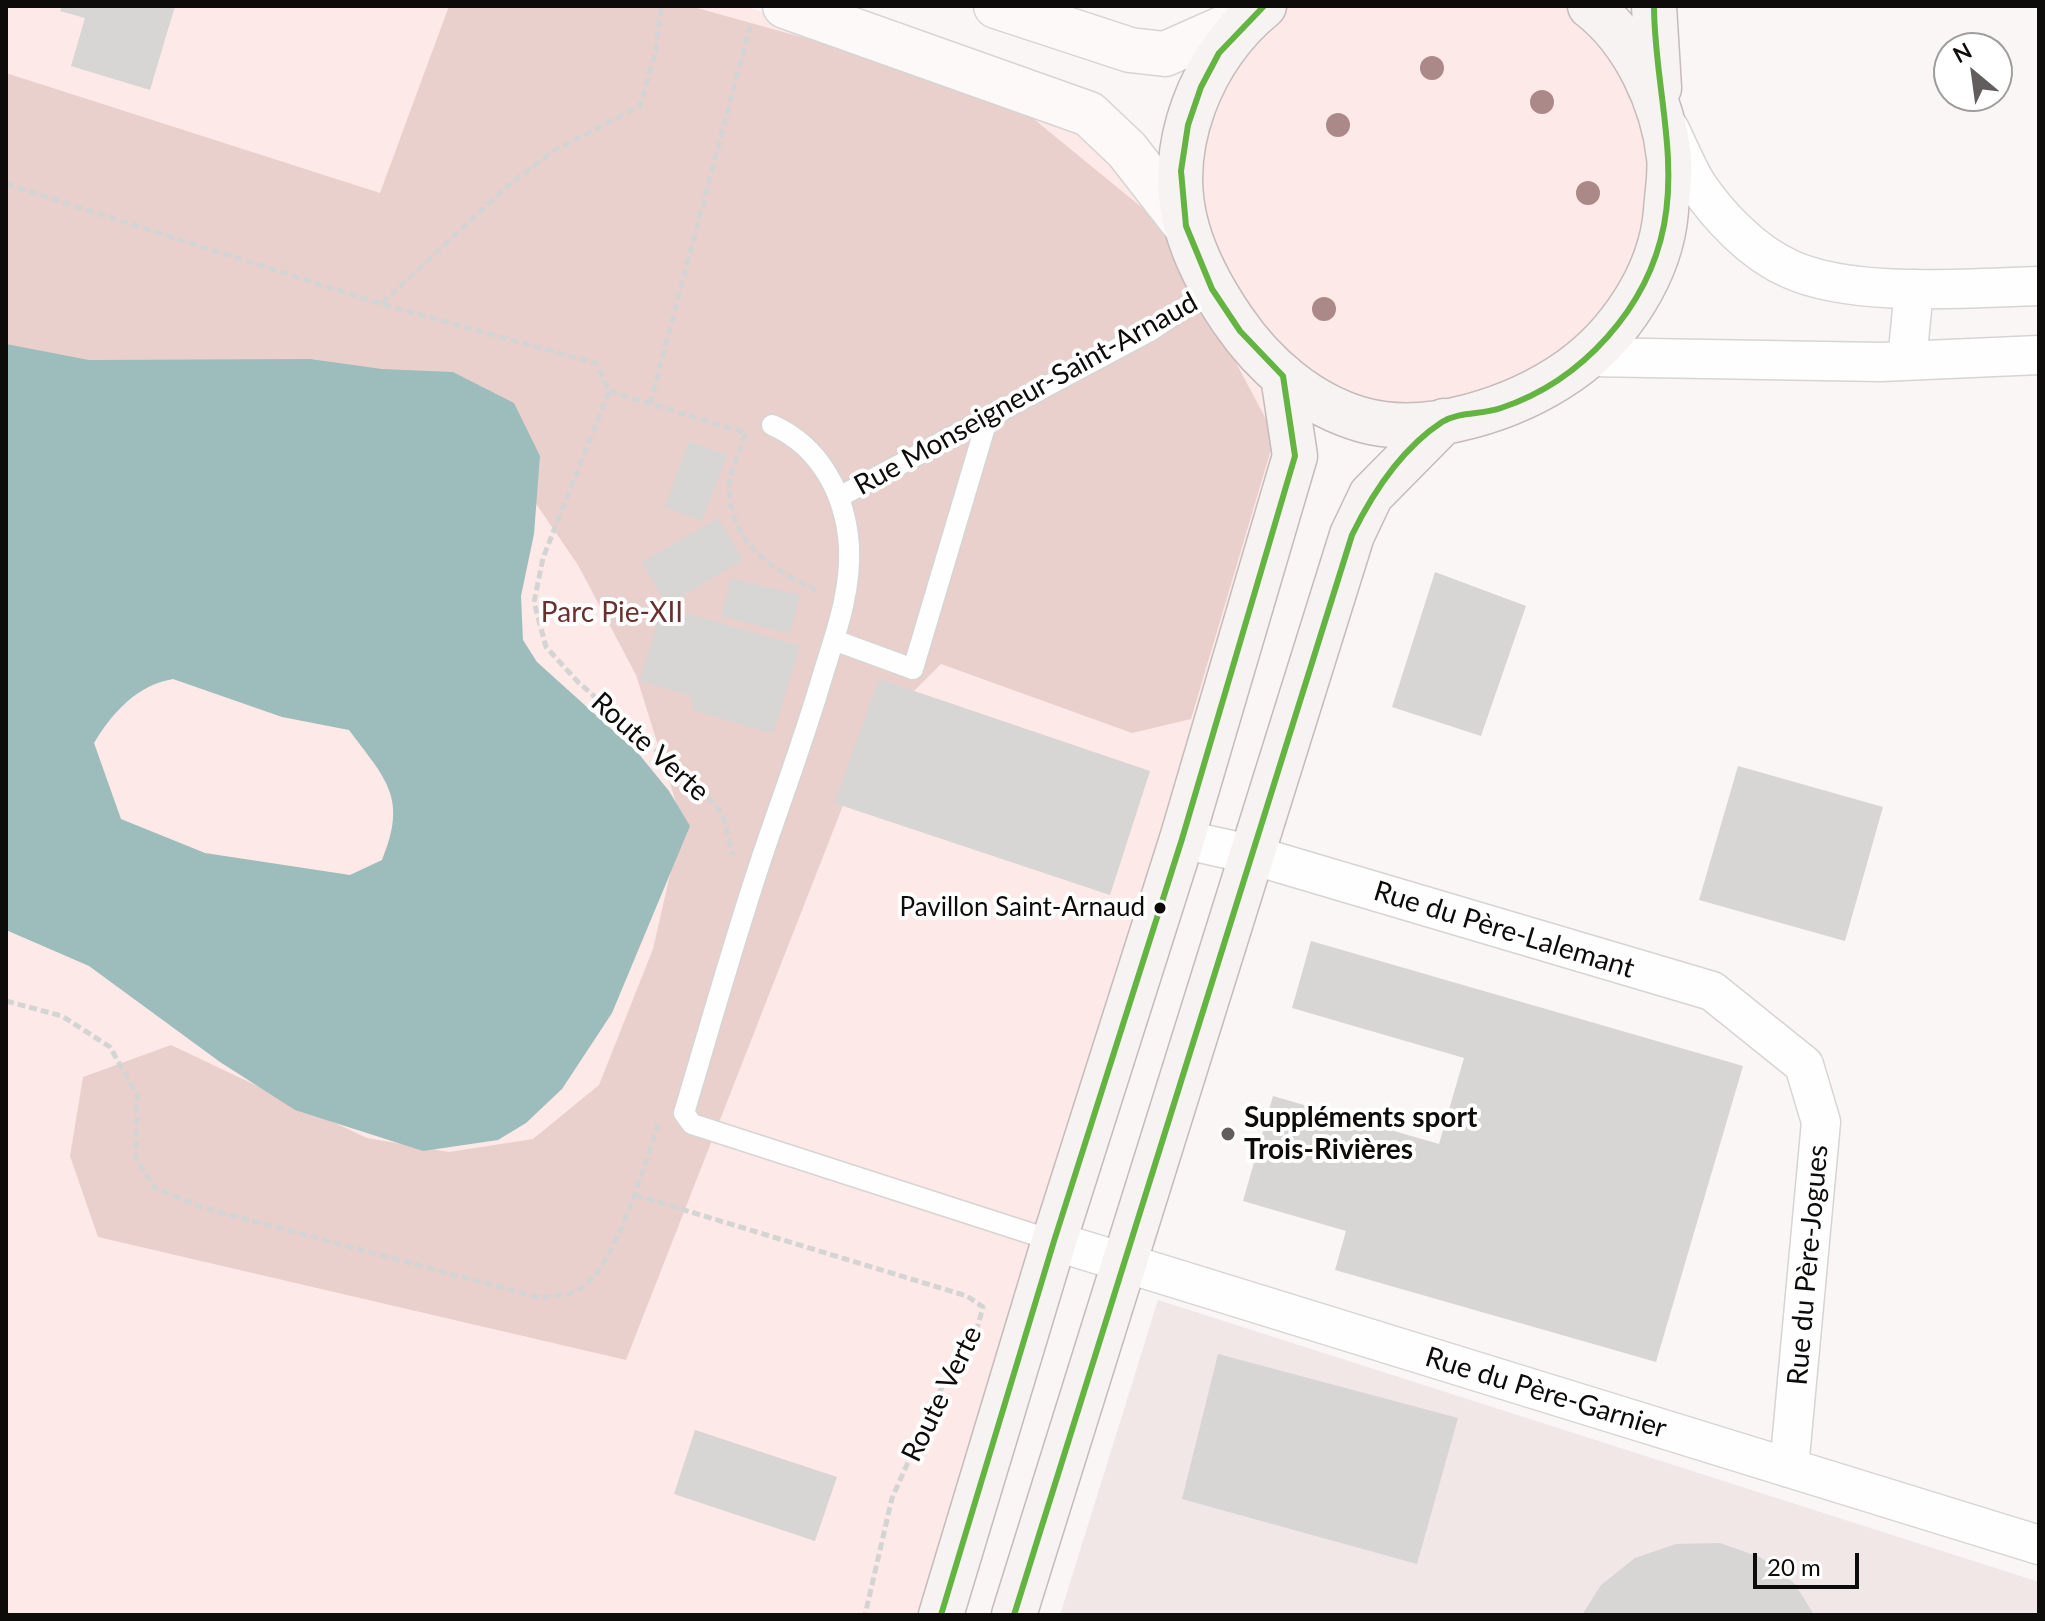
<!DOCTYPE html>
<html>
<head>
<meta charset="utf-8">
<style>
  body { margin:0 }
  #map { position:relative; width:2045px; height:1621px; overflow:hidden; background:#faf6f5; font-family:Lato,sans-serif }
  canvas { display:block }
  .frame { position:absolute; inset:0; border:8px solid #0e0c0b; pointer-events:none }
  .north { position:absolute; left:1933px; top:32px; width:80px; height:80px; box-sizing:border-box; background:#fff; border:2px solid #9f9e9d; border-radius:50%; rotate:331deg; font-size:22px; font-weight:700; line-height:32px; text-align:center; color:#0e0c0b }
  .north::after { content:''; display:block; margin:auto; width:28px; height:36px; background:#615e5d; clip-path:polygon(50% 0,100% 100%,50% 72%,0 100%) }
  .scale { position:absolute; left:1753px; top:1553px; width:106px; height:36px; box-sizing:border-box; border:4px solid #0e0c0b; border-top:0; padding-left:10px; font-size:24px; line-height:28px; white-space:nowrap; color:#0e0c0b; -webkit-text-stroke:6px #fff; paint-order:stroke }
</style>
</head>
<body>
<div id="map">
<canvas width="2045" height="1621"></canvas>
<div class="frame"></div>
<div class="north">N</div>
<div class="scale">20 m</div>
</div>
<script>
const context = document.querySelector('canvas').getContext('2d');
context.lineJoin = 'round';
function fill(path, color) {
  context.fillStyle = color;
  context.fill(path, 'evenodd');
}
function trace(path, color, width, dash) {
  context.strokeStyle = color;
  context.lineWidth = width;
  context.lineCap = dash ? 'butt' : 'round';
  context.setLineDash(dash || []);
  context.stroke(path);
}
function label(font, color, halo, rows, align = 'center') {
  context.font = font + ' Lato,sans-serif';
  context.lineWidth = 8;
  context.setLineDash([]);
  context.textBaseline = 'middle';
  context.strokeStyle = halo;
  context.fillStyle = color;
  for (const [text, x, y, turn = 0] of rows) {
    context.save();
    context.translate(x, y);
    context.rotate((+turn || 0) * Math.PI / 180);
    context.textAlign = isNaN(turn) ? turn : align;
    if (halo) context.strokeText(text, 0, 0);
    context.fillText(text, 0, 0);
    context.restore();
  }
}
fill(new Path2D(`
  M1158 1300 2039 1582V1615H1060Z`), '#f1e7e6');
fill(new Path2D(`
  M6 6H742L1051 95 1126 165 1283 413 1242 604 955 1615H6Z
  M1267 6H1583L1659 111 1647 271 1544 386 1364 417 1218 293 1191 126Z`), '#fde9e7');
fill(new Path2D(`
  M449 6H690L1002 93 1162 224 1275 436 1191 719 1132 733 941 664 871 734 626 1360 98 1237 70 1156 83 1077 171 1045 367 1138 449 1152 533 1139 599 1085 653 949 682 822 636 675 578 565 517 476 93 367 6 350V73L380 193Z`), '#ead0cd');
fill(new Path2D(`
  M6 344 89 360 310 359 382 369 453 372 514 403 540 456 534 534 521 596 523 640 537 662 638 753 669 791 690 826 612 1013 562 1089 526 1123 498 1140 423 1151 295 1110 220 1062 89 966 6 930ZM173 679 282 717 349 730C386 780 408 797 382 860L350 875 205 853 121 819 94 743C112 713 137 685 173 679Z`), '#9cbdbc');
fill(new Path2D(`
  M62 6H175L150 90 71 66 85 18 60 11Z
  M689 441 727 455 702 521 665 507Z
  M718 518 743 560 667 605 642 562Z
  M1435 572 1526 606 1481 736 1392 707Z
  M731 578 800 595 790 634 721 616Z
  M662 606 800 646 773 734 693 710 691 696 640 681Z
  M879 679 1150 771 1110 895 834 803Z
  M1738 766 1883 807 1845 941 1699 900Z
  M1311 941 1743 1066 1656 1362 1335 1270 1346 1231 1243 1201 1273 1096 1439 1144 1464 1058 1292 1008Z
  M1218 1354 1458 1418 1417 1564 1182 1499Z
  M695 1430 837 1477 815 1541 674 1494Z
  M1720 1543 1760 1557 1795 1584 1814 1615H1582L1601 1585 1635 1558 1676 1544Z`), '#d8d5d5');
const lane = new Path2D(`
  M772 425C820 446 846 495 849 547 851 590 837 630 824 671 807 730 786 787 766 845 736 933 711 1023 684 1113L692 1124 1054 1241
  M839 497 1150 331 1212 289
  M834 640 913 669 988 417`);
const street = new Path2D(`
  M1669 128C1678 146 1686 166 1696 183 1718 216 1753 253 1790 269 1853 298 1969 288 2039 286
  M1589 357 1881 362 2039 355
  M1907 361 1914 289
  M1182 839 1249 854 1712 991 1804 1065 1821 1122 1789 1468
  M1054 1241 2039 1545`);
const secondary = new Path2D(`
  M785 6 1089 114 1127 150 1186 226
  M996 6 1130 50 1165 54 1251 16`);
const primary = new Path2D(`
  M1264 6C1202 56 1164 148 1187 228 1196 260 1213 291 1232 319 1263 365 1309 405 1363 420 1428 438 1516 408 1569 371 1619 336 1661 274 1666 211 1667 194 1671 174 1669 157 1663 102 1634 40 1590 6
  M1654 6 1659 88
  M941 1615 1054 1241 1182 839 1295 456 1283 376
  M1014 1615 1352 535 1371 495 1444 421`);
trace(lane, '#d7d4d3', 23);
trace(street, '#d7d4d3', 41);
trace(secondary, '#d7d4d3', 47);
trace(primary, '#c5bbba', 47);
trace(new Path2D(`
  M6 184 381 304 596 363 609 391 543 558 534 602 546 647 578 682 703 791 723 815 733 855
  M382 303 512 182 555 150 640 106 656 51 661 6
  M609 391 746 433C741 449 730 470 729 486 729 542 772 571 819 591
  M650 404 751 23
  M6 1001 62 1016 110 1047 137 1095 136 1158 154 1187 201 1207 541 1298C553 1296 567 1295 578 1290 613 1274 646 1161 658 1124
  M635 1195 967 1296 983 1307 978 1325 940 1391 892 1498 865 1615`), '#d5d4d4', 5, [8, 4]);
trace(lane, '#fefefe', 20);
trace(street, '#fefefe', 38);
trace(secondary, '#fcf9f8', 44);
trace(primary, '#f8f3f3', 44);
trace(new Path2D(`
  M941 1615 1054 1241 1182 839 1295 456 1283 376 1240 331 1212 289 1186 226 1181 171 1188 125 1201 87 1219 53 1264 6
  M1014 1615 1352 535C1373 492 1401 449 1442 422 1460 411 1482 415 1501 408 1582 381 1648 308 1664 225 1678 153 1654 78 1654 6`), '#64b442', 6);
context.fillStyle = '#ab8988';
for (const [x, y] of [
  [1432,68],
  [1542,102],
  [1338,125],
  [1588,193],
  [1324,309]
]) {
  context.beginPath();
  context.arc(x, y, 12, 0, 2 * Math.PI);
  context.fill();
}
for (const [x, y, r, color] of [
  [1160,908,7,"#0e0c0b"],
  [1228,1134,8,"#615e5d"]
]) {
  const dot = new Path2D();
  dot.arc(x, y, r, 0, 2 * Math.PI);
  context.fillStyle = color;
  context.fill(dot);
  trace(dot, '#fff', 3);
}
label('26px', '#0e0c0b', '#fff', [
  ["Pavillon Saint-Arnaud",1145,908]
], 'right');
label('28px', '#0e0c0b', '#fff', [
  ["Rue Monseigneur-Saint-Arnaud",1026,394,-29],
  ["Route Verte",650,747,42],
  ["Rue du Père-Lalemant",1504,930,17],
  ["Rue du Père-Jogues",1808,1265,-85],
  ["Rue du Père-Garnier",1546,1393,17],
  ["Route Verte",942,1394,-64]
]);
label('28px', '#6a302e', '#fff', [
  ["Parc Pie-XII",612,613]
]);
label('bold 28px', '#0e0c0b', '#fff', [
  ["Suppléments sport",1244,1118],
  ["Trois-Rivières",1244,1150]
], 'left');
</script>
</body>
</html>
